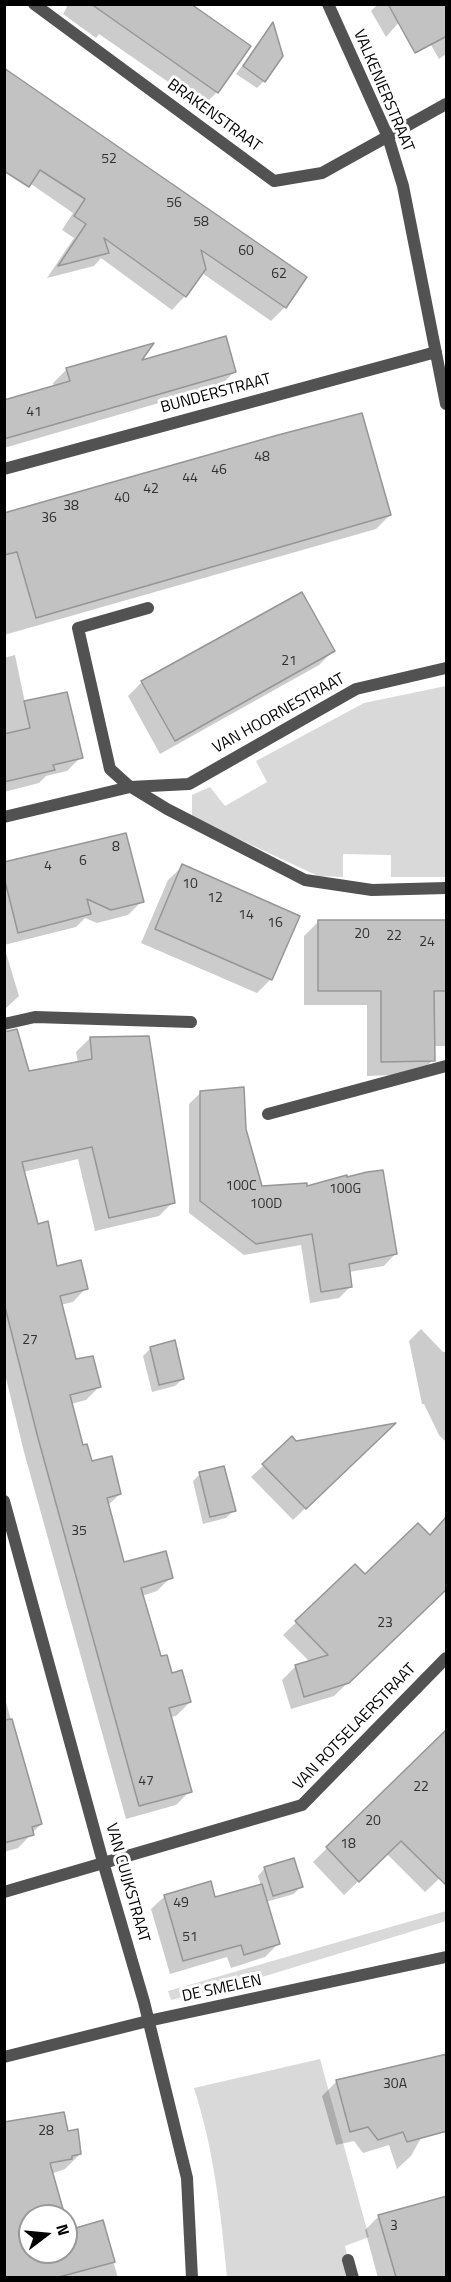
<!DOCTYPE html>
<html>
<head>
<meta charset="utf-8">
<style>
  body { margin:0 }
  #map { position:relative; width:451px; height:2282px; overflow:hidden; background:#fff; font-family:"Titillium Web",sans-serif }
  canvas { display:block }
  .frame { position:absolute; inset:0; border:6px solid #000; pointer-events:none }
  .north { position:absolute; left:18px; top:2204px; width:60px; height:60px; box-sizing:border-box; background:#fff; border:2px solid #999; border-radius:50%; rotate:74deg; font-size:16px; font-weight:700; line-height:24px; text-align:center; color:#000 }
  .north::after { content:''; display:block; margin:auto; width:21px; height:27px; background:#000; clip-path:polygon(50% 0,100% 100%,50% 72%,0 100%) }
</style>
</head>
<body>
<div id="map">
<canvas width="451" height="2282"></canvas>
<div class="frame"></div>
<div class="north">N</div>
</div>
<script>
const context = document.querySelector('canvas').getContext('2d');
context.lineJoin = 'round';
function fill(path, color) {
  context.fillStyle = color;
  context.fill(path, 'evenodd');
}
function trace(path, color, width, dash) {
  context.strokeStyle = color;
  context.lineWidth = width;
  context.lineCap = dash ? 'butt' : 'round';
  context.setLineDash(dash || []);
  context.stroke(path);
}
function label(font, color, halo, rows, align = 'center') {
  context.font = font + ' "Titillium Web",sans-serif';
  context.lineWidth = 6;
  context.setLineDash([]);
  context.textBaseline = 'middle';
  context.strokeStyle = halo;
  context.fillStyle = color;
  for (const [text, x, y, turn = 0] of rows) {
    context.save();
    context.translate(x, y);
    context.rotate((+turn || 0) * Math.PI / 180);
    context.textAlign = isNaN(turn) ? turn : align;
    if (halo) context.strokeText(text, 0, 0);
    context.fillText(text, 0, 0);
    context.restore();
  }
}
fill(new Path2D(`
  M446 686V877H391V855L343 854V877L318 876 192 817V795L210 787 225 806 267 782 256 761 364 703Z
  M446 1911V1921L239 1984 171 2000 168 1991Z
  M320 2059 369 2237 345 2246 352 2277H227C221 2214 214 2150 194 2088Z`), '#d9d9d9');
fill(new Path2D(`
  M63 4H190L248 46 217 92 203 106 99 34 96 38 63 14 67 7Z
  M378 4H415L386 37 371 11Z
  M446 12V54L439 59 423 31Z
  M273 25 264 81 257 88 236 74Z
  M4 70 305 277 285 307 271 321 202 273 185 296 172 310 101 258 94 266 47 278 74 238 62 230 73 213 5 166Z
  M138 363 234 372 221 385 4 448V402L54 387 53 383 67 369Z
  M4 515H390L376 529 4 635Z
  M333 651 319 665 160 754 128 696 142 682Z
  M15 655 25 703 81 757 67 771 46 776 39 783 4 792V658Z
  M4 864 142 901 128 915 97 923 85 918 76 927 4 945Z
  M183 866 271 979 257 993 141 943 168 880Z
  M319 921H446V1046H433V1060L419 1074 367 1076V1005H304V936Z
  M4 946 19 996 4 1010Z
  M90 1038 173 1202 159 1216 95 1231 78 1159 23 1172 37 1226 56 1268 86 1288 73 1302 60 1305 74 1361 99 1387 86 1400 71 1404 82 1447 91 1463 120 1494 107 1506 123 1564 171 1577 157 1591 142 1596 160 1658 190 1702 176 1716 170 1717 190 1791 176 1805 126 1819 24 1452 4 1370V1055L28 1073 78 1063 76 1052Z
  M201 1092 244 1129 261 1188H306L395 1254 384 1266 349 1272 351 1286 339 1298 310 1303 301 1245 244 1255 189 1213V1104Z
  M421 1329 443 1352H446V1442L439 1435 424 1404H422L409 1341Z
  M151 1348 183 1379 175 1386 152 1392 143 1356Z
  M391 1425 293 1520 251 1477 264 1465 295 1442Z
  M200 1474 234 1510 226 1518 203 1524 193 1481Z
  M430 1537 446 1588 334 1696 291 1709 282 1680 295 1667 310 1662 283 1635 355 1566 365 1576Z
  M4 1695 41 1824 18 1848 4 1852Z
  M446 1731V1872L425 1892 387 1854 344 1895 313 1862Z
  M265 1868 301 1886 294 1894 266 1902 278 1944 265 1957 231 1968 227 1957 170 1974 151 1909 165 1896 214 1899 261 1886 258 1876Z
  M446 2055V2132L421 2138 411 2156 397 2169 389 2145 363 2153 354 2141 336 2145 322 2096 336 2082Z
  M4 2128 66 2133 80 2154 65 2169 51 2174 63 2216H30V2252H66V2225L68 2232 102 2222 118 2278H4Z
  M446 2211V2278H378L365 2230 379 2216Z`), '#0003');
const building = new Path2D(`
  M91 4H191L251 46 218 93Z
  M388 4H447V36L415 53Z
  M273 22 283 56 265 82 243 66Z
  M4 68 307 277 286 308 201 250 206 269 186 297 104 238 109 253 58 266 86 224 74 216 85 199 40 170 29 187 4 171Z
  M226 336 236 372 4 439V400L70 381 66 368 154 343 142 360Z
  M362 413 391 515 36 618 17 552 4 555V513L278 435Z
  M302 592 335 651 175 741 141 681Z
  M67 692 83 758 53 765 55 770 4 782V734L30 728 24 701Z
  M126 833 144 902 111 910 87 899 91 914 18 933 4 877V862Z
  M182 864 300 916 272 980 155 929Z
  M318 920H447V991H434L435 1061 381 1062V991H318Z
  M17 1029 29 1071 92 1059 90 1037 149 1036 175 1203 109 1218 92 1147 22 1162 38 1224 48 1221 57 1266 81 1260 88 1289 60 1296 76 1359 93 1356 101 1387 70 1395 83 1445 87 1444 92 1461 112 1456 121 1494 107 1498 124 1562 166 1551 173 1578 141 1588 161 1656 167 1655 172 1673 182 1670 191 1702 169 1708 192 1792 139 1806 38 1438 4 1303V1032Z
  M244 1087 246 1129 262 1186 307 1183V1186L347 1175V1177L367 1172 383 1170 397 1254 349 1264 352 1287 321 1292 312 1234 256 1244 200 1201V1091Z
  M175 1340 184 1379 159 1385 150 1347Z
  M396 1423 306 1509 262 1464 292 1436 296 1441Z
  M224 1466 236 1511 210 1517 199 1472Z
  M447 1516V1589L349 1683 304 1697 295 1665 328 1655 295 1621 355 1564 365 1574 418 1523 430 1535Z
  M12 1719 42 1824 32 1827 34 1835 4 1843V1720Z
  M447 1729V1886L401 1841 359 1882 326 1847Z
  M294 1858 303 1887 273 1896 264 1867Z
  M211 1881 215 1897 262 1884 280 1944 244 1955 241 1945 183 1961 164 1895Z
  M447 2054V2131L407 2142 403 2132 378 2140 368 2127 350 2132 336 2080Z
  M64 2112 68 2131 78 2129 81 2154 72 2156V2159L50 2163 65 2216H30V2252H66V2219L69 2230 103 2220 115 2262 59 2277H4V2122Z
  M447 2196V2277H396L378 2215Z`);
fill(building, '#c2c2c2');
trace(building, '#969696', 1.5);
trace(new Path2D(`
  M130 787 110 769 78 628 148 608
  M4 1024 35 1017 191 1022
  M268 1114 446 1066`), '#525252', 12);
trace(new Path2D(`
  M34 4 274 181 322 173 446 104
  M328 4 388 137 403 186 446 404
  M4 469 436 352
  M131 787 167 809 305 880 372 890 446 888
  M4 817 130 787 189 784 356 689 446 668
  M4 1501 103 1862 144 2002 187 2178 192 2278
  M4 1892 302 1805 446 1658
  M348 2260 353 2278`), '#525252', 12);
trace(new Path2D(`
  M4 2057 148 2021 446 1957`), '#525252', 12);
label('14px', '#303030', null, [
  ["52",109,160],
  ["56",174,204],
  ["58",201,223],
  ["60",246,252],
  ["62",279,275],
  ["41",34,413],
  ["48",262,458],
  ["46",219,471],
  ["44",190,479],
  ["42",151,490],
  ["40",122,499],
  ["38",71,507],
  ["36",49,519],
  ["21",289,662],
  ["8",116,848],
  ["6",83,862],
  ["4",48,867],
  ["10",190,885],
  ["12",215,899],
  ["14",246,916],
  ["16",275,924],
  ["20",362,935],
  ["22",394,937],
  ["24",427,943],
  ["100C",241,1187],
  ["100G",345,1190],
  ["100D",266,1205],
  ["27",30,1341],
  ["35",79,1532],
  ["23",385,1624],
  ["47",146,1782],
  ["22",421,1788],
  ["20",373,1822],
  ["18",348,1845],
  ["49",181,1904],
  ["51",190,1938],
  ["30A",395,2085],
  ["28",46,2132],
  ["3",394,2227]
]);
label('16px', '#000', '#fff', [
  ["VALKENIERSTRAAT",383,91,67],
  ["BRAKENSTRAAT",214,116,36],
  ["BUNDERSTRAAT",216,394,-15],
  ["VAN HOORNESTRAAT",279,714,-29],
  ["VAN ROTSELAERSTRAAT",355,1727,-46],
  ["VAN CUIJKSTRAAT",127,1883,74],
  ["DE SMELEN",222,1989,-12]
]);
</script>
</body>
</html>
